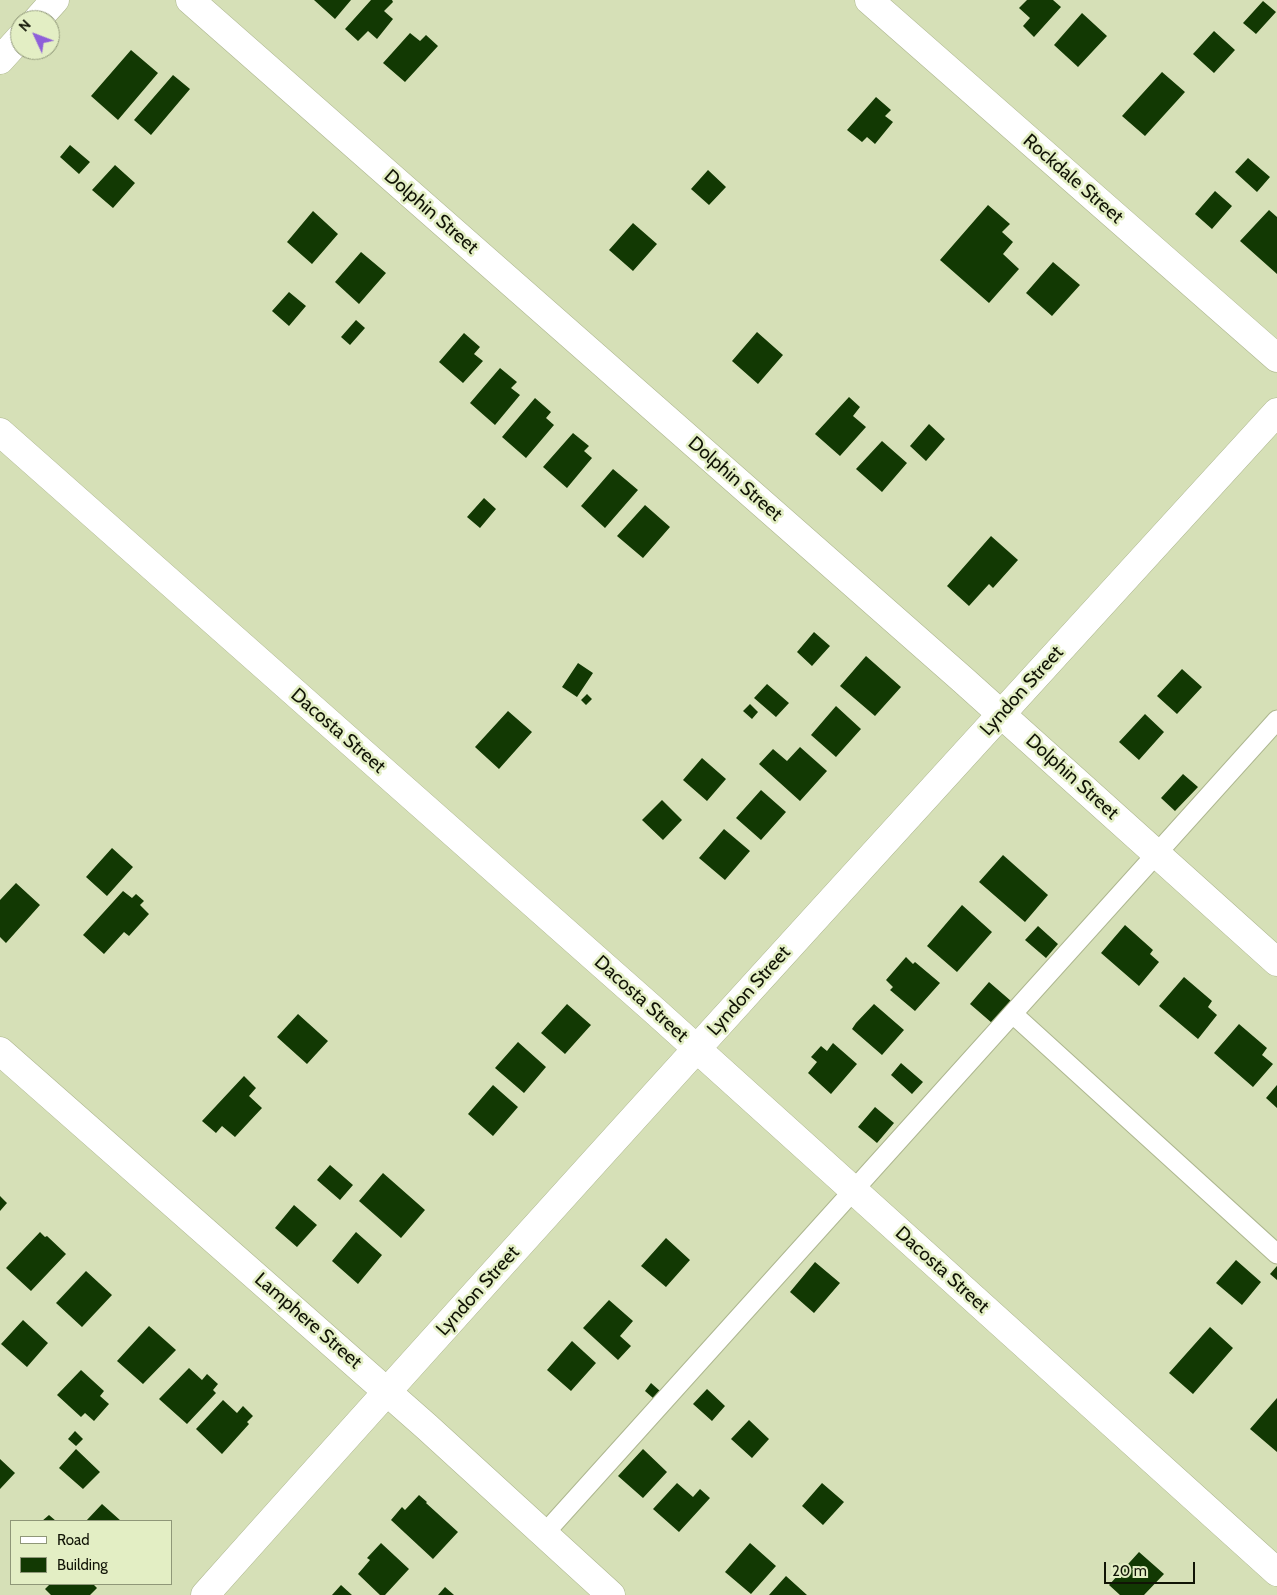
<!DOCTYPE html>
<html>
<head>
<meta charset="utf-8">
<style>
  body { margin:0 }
  #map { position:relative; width:1277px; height:1595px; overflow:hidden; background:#d6e0b7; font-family:Cabin,sans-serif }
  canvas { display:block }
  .legend { position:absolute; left:10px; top:1520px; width:162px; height:65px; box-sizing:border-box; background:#e3eec4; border:1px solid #8f9778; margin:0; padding:6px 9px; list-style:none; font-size:15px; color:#111406 }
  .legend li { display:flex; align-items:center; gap:10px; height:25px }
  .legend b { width:25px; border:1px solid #8f9778 }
  .north { position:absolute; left:10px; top:10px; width:50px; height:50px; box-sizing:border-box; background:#e3eec4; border:1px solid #8f9778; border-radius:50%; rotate:313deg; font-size:14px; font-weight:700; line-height:20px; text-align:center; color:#111406 }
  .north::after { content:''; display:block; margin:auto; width:18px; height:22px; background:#8e5fd9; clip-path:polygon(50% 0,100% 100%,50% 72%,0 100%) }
  .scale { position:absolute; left:1104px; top:1562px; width:91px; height:22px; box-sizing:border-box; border:2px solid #111406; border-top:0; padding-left:6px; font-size:15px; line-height:18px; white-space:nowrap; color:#111406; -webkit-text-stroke:4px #e3eec4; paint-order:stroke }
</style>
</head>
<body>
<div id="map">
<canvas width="1277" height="1595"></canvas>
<ul class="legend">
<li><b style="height:6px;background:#fff"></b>Road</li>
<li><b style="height:14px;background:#123903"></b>Building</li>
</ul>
<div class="north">N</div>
<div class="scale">20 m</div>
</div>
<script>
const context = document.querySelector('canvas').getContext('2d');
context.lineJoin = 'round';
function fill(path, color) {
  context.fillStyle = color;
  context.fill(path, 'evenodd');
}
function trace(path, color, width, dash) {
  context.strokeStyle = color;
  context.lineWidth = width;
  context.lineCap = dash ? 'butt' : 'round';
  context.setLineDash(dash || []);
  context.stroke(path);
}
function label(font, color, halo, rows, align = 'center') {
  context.font = font + ' Cabin,sans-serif';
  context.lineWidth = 5;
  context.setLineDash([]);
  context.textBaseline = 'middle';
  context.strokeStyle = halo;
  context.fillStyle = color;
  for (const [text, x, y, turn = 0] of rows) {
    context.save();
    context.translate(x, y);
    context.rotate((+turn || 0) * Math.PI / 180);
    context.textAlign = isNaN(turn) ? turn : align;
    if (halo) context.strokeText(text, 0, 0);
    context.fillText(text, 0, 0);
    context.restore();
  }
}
fill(new Path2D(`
  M314 0H351L335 19Z
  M371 0H392L393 2 384 11 393 19 377 39 368 31 358 41 345 29Z
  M1027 0H1053L1061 7 1034 37 1023 26 1030 18 1019 8Z
  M1263 1 1276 12 1256 34 1243 23Z
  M1082 13 1107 36 1078 67 1054 45Z
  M1214 31 1235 50 1214 73 1193 54Z
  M410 33 420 41 426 35 438 46 405 82 383 63Z
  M131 50 158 73 118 120 91 96Z
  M1162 72 1185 92 1145 136 1122 116Z
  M173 75 190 89 151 135 134 120Z
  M876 97 891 110 885 116 893 122 875 144 867 137 862 142 847 130Z
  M70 145 90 162 79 174 60 157Z
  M1248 158 1270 177 1257 192 1235 172Z
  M115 165 135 183 113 208 92 190Z
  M708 170 726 187 709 205 691 189Z
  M1215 191 1232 206 1212 229 1195 214Z
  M988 205 1010 224 1002 232 1013 242 1003 254 1019 269 989 303 940 260Z
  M1269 210 1277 217V274L1240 241Z
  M313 211 338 234 312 264 287 242Z
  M633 223 657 244 633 271 609 250Z
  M361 252 386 273 359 304 335 282Z
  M1053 262 1080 285 1052 316 1026 293Z
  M289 292 306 306 289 326 272 311Z
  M356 320 365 328 350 345 341 337Z
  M757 332 783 355 758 384 732 361Z
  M464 333 480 347 474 354 483 361 463 383 439 362Z
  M500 368 517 382 511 388 520 395 495 425 470 403Z
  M849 397 860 407 853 416 866 427 840 456 815 434Z
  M535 398 551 412 546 418 554 425 526 458 502 437Z
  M929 424 945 439 926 461 910 446Z
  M573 433 589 446 584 451 592 458 567 488 543 467Z
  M882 441 907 463 882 492 856 469Z
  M613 469 638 490 605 528 581 506Z
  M484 498 496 509 480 528 467 517Z
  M645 505 670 527 643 558 617 536Z
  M991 536 1018 560 993 588 989 584 969 606 947 586Z
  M814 632 830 646 812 666 797 652Z
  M866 656 901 687 875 716 840 686Z
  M578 663 593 673 577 697 562 687Z
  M1182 669 1202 687 1177 714 1157 696Z
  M767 684 789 703 776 717 754 698Z
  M587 694 592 699 586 705 581 700Z
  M750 704 758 712 752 719 743 711Z
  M836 706 861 729 836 757 811 735Z
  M508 711 532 732 499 769 475 747Z
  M1145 714 1164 732 1139 760 1119 742Z
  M800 747 827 771 800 801 759 764 773 749 787 761Z
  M702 758 726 779 707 801 683 780Z
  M1183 774 1198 787 1175 811 1161 798Z
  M761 790 786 812 761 840 736 818Z
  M662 800 682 820 663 840 642 820Z
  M724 829 750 851 725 880 699 858Z
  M112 848 133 867 107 896 86 877Z
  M1003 855 1048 895 1025 922 979 882Z
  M16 883 40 905 6 943 0 937V900Z
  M123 891 132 898 136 894 144 901 140 905 149 914 129 936 124 932 104 954 83 935Z
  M962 905 992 932 957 972 927 946Z
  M1125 925 1153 950 1150 954 1159 962 1139 986 1101 953Z
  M1038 926 1058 944 1046 958 1025 940Z
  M906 957 913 964 915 962 940 983 915 1011 890 990 893 987 886 980Z
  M1184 977 1212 1001 1208 1007 1217 1015 1198 1039 1159 1006Z
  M989 982 1011 1001 992 1023 970 1004Z
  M567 1004 591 1025 565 1054 541 1033Z
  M874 1004 904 1030 882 1055 852 1029 856 1023Z
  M298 1014 328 1041 307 1064 277 1037Z
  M1239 1024 1267 1048 1262 1055 1273 1064 1253 1087 1214 1053Z
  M518 1042 546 1067 524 1093 495 1068Z
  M833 1043 857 1064 831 1094 808 1073 817 1062 811 1057 821 1046 827 1051Z
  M901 1063 923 1082 912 1094 891 1075Z
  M244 1076 256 1088 249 1096 262 1108 235 1137 222 1126 216 1133 202 1121Z
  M493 1085 518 1107 493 1136 468 1114Z
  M1277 1085V1108L1266 1098Z
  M875 1107 894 1123 877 1143 858 1127Z
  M330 1165 353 1185 340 1200 317 1180Z
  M383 1173 425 1210 401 1238 359 1201Z
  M0 1196 7 1203 0 1211Z
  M294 1205 317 1225 297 1247 275 1228Z
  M40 1232 45 1237 47 1236 66 1254 31 1291 6 1268Z
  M356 1232 382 1255 358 1284 332 1261Z
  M666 1238 690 1260 666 1287 641 1266Z
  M1236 1260 1261 1282 1242 1305 1216 1283Z
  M815 1262 840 1283 814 1313 790 1292Z
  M1277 1266V1280L1270 1274Z
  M86 1271 112 1295 82 1327 56 1303Z
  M609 1300 633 1321 620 1336 631 1346 618 1360 583 1328Z
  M23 1320 48 1343 27 1367 1 1344Z
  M149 1326 176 1350 143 1384 117 1361Z
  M1210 1327 1233 1348 1193 1394 1169 1373Z
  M572 1341 596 1363 571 1391 547 1370Z
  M189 1368 202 1380 207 1374 218 1384 213 1390 216 1393 187 1424 159 1399Z
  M81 1370 104 1391 100 1396 109 1404 94 1421 85 1413 81 1417 57 1395Z
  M651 1383 660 1391 653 1398 645 1391Z
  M707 1389 725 1406 712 1421 693 1404Z
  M1277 1398V1452L1250 1429Z
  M223 1400 237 1413 243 1406 253 1416 247 1422 249 1424 222 1454 196 1429Z
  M749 1420 769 1439 752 1458 731 1439Z
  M75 1431 83 1439 76 1446 68 1439Z
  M76 1449 100 1472 83 1489 59 1468Z
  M643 1449 667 1472 643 1498 618 1476Z
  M0 1459 15 1473 0 1489Z
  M677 1483 693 1497 700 1489 710 1498 679 1532 653 1509Z
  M822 1483 844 1502 823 1525 802 1506Z
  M419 1495 427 1502 426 1503 458 1532 433 1559 391 1520 402 1507 405 1510Z
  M102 1504 121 1521H86Z
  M49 1515 56 1521H42Z
  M381 1543 409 1569 385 1595H380L358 1574 370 1560 367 1558Z
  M750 1543 776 1566 751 1594 725 1572Z
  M1139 1552 1164 1574 1144 1595H1120L1109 1585Z
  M786 1576 807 1595H769Z
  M50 1584H93L97 1588 90 1595H51L45 1589Z
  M341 1585 352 1595H332Z
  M445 1587 454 1595H438Z`), '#123903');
const lane = new Path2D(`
  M1013 1014 1277 1254
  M544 1534 1277 720`);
const street = new Path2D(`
  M190 0 962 679 1277 962
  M869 0 1277 358
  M37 20 55 0
  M0 60 20 38
  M0 432 656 1012 1277 1572
  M0 1051 427 1427 611 1595
  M205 1595C559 1198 918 805 1277 412`);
trace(lane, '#adb68f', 21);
trace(street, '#adb68f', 29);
trace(lane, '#fff', 19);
trace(street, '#fff', 28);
label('19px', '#111406', '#e3eec4', [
  ["Rockdale Street",1073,179,41],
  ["Dolphin Street",431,212,41],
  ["Dolphin Street",735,479,41],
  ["Lyndon Street",1022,691,-48],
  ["Dacosta Street",338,731,41],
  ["Dolphin Street",1072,777,42],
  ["Lyndon Street",749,991,-48],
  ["Dacosta Street",641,999,42],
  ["Dacosta Street",942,1270,42],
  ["Lyndon Street",478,1291,-48],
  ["Lamphere Street",308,1321,41]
]);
</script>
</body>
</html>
